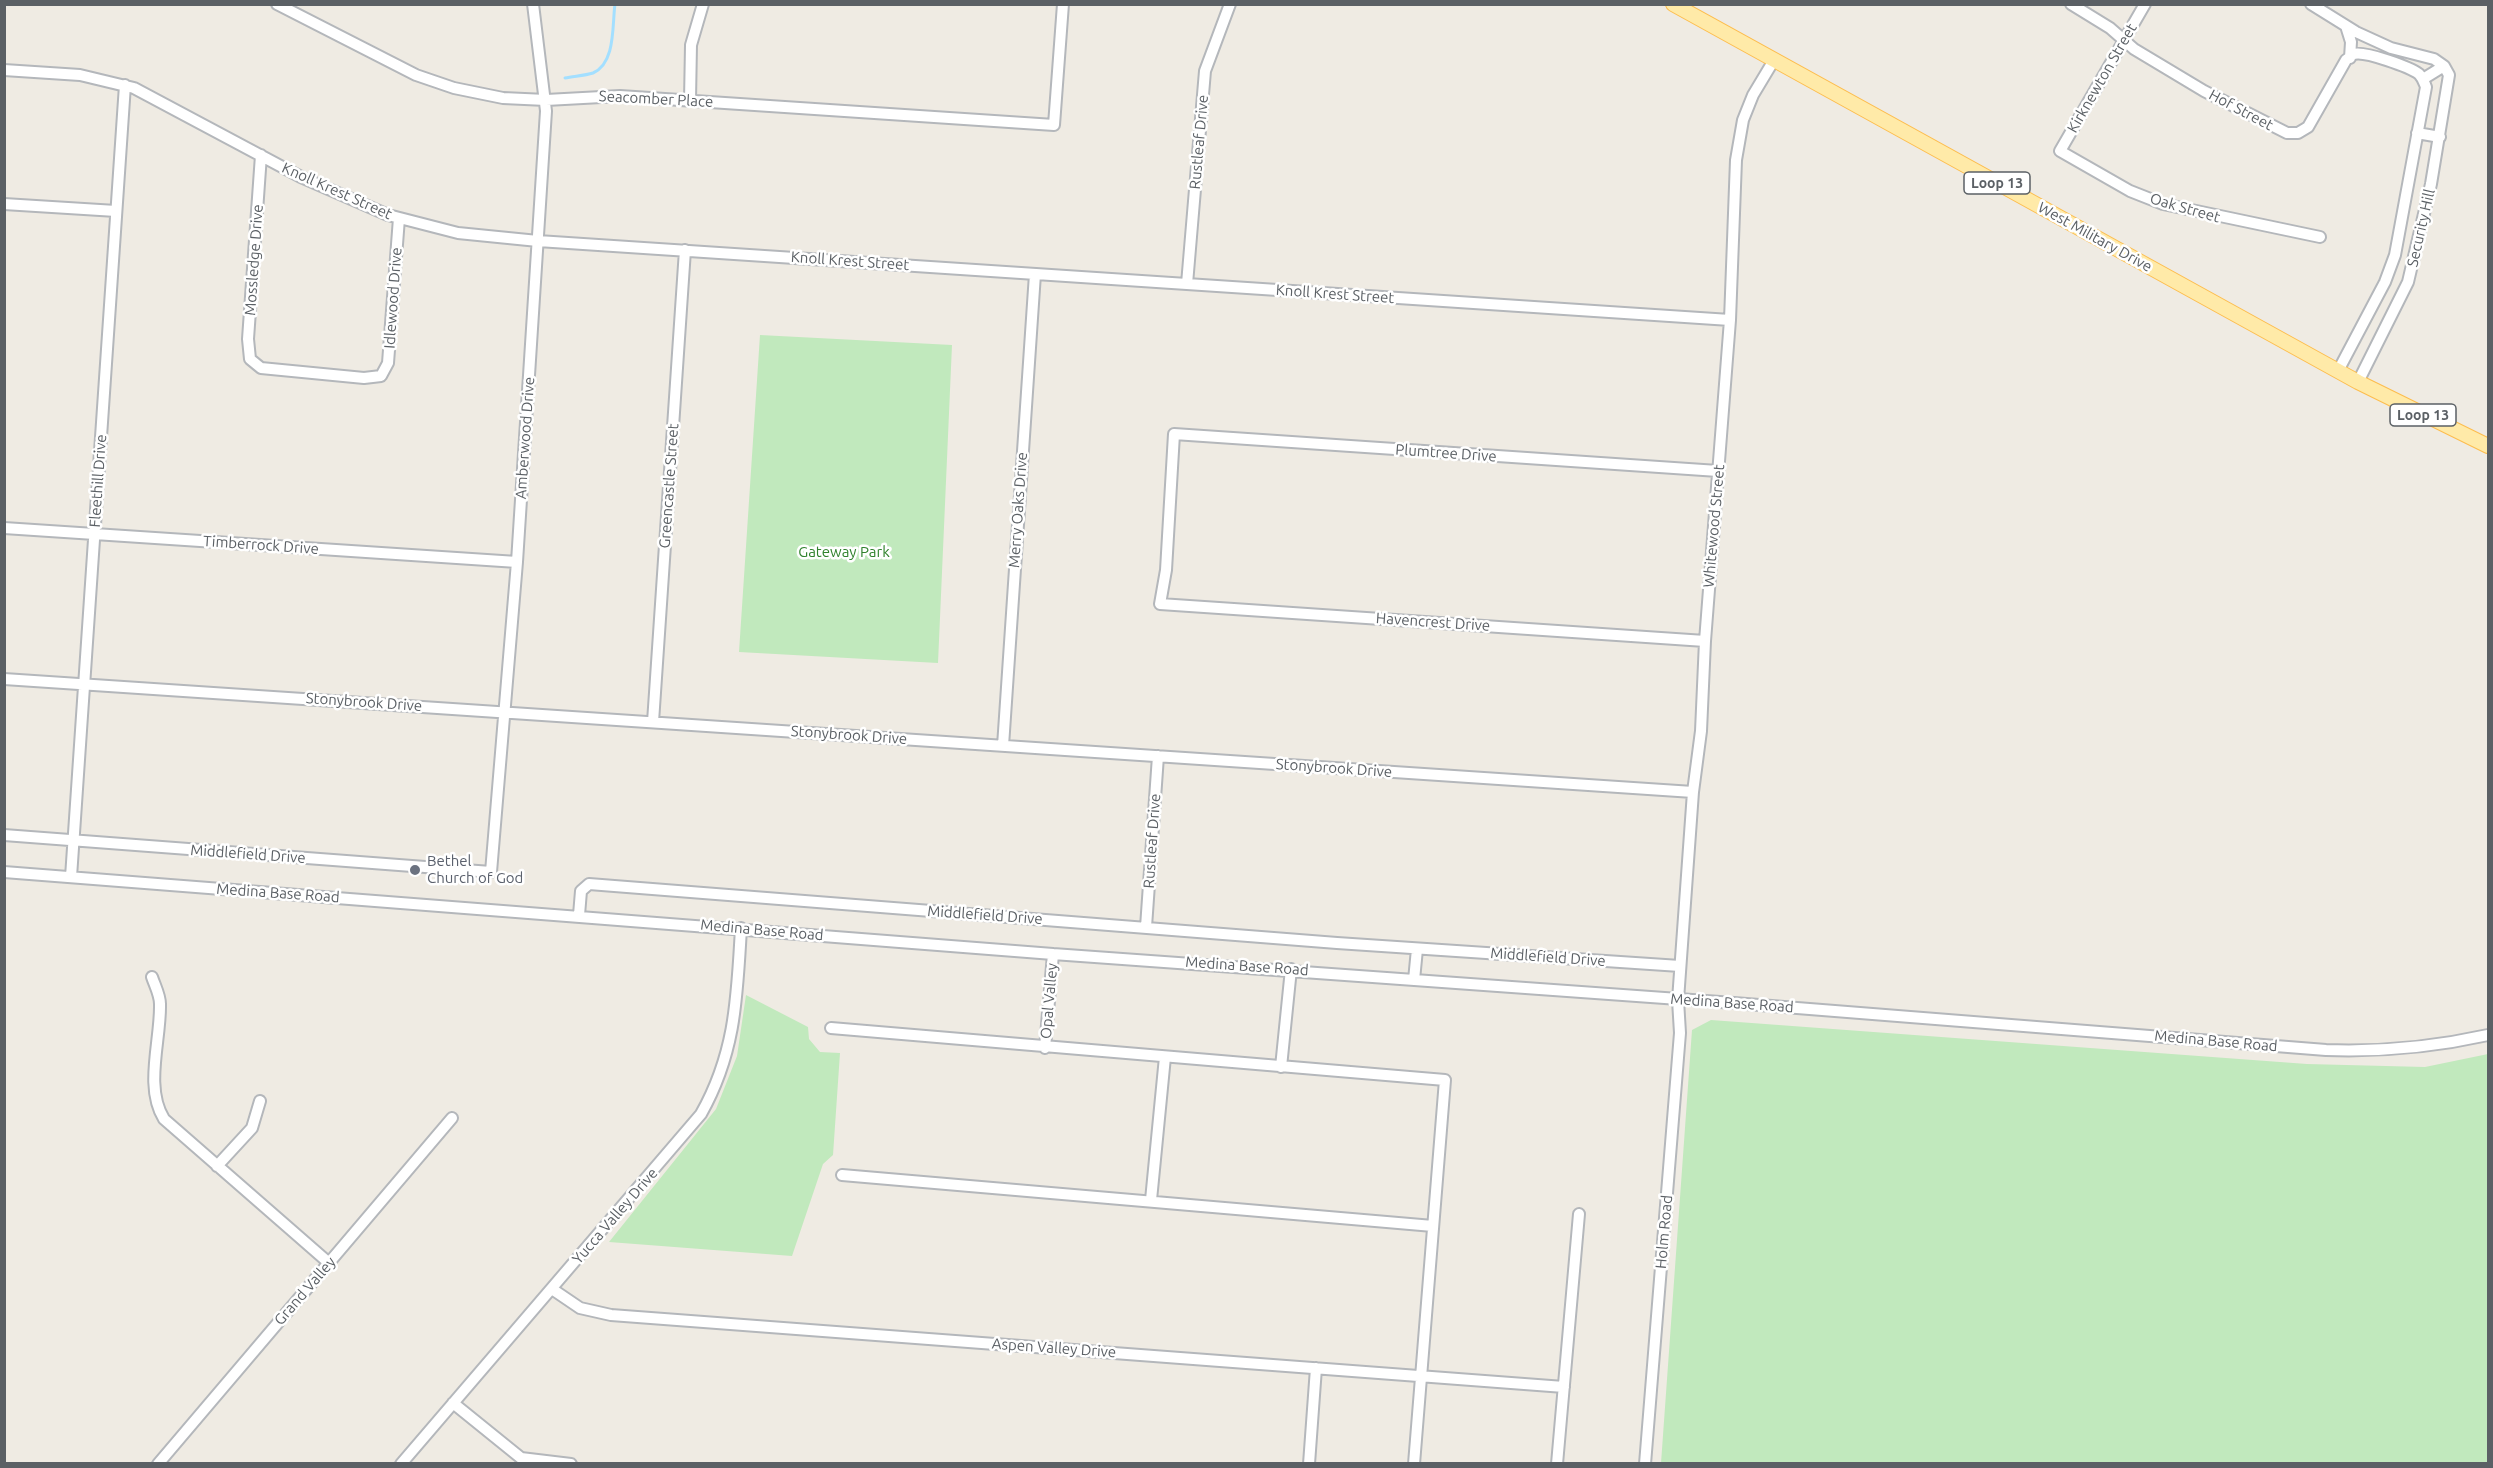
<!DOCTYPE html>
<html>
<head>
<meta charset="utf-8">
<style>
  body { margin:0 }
  #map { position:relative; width:2493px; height:1468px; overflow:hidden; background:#efebe3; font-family:Ubuntu,sans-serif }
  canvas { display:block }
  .frame { position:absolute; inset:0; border:6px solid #5b6065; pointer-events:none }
</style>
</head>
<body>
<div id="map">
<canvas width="2493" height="1468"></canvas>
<div class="frame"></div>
</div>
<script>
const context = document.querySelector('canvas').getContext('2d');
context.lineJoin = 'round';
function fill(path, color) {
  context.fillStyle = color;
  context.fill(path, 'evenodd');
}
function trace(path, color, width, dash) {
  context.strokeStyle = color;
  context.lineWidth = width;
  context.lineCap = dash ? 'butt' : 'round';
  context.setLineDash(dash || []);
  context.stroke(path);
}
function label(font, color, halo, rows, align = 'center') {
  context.font = font + ' Ubuntu,sans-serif';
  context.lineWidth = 5;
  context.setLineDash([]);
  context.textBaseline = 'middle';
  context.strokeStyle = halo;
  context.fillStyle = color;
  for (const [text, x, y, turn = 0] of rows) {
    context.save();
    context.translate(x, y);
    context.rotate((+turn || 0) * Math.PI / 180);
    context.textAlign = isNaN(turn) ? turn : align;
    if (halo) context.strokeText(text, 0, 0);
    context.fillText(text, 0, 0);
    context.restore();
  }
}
fill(new Path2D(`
  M760 335 952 345 938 663 739 652Z
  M746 995 808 1027 809 1039 820 1052 840 1053 833 1155 823 1164 792 1256 609 1242 716 1109 737 1056Z
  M1711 1020 2307 1064 2425 1067 2488 1054V1463H1661L1692 1030Z`), '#c1e9bd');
trace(new Path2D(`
  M565 78C573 76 584 76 593 73 616 63 612 25 615 4`), '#a3dfff', 3);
const minor = new Path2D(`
  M277 4 416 75 454 88 503 98 546 100 620 96 1054 125 1063 4
  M2071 4 2110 28 2134 49 2204 91 2287 133H2298L2308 127 2346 60C2349 58 2351 55 2354 54 2365 51 2410 67 2419 74 2423 78 2424 82 2426 87L2395 255 2385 282 2338 371
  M2145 4 2060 151 2130 191 2163 204 2320 237
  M2311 4 2356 32 2391 48 2434 59 2444 66 2449 75 2431 184 2408 282 2358 382
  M2346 26 2351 42 2350 58
  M4 70 80 75 134 88 301 177 388 215 458 233 538 241 1730 320
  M2423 79 2444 66
  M690 100 691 45 703 4
  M2417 133 2440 137
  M261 155 248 339 250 359 261 368 364 378 381 376 388 363 399 218
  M4 204 116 211
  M1187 284 1205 71 1230 4
  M4 528 517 562
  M1705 641 1160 604 1166 570 1174 434 1718 471
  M4 679 1693 792
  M653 722 685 250
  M1003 746 1035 274
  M4 835 491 872 517 562 546 111 533 4
  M4 872 1053 954 1734 1003 2326 1050C2381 1052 2434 1047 2488 1035
  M71 877 125 85
  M579 915 581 891 589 884 1337 943 1680 966
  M1146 927 1158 756
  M152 977C155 986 160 995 160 1004 161 1040 144 1087 164 1119L329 1263
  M1414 980 1417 949
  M831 1028 1445 1080 1414 1464
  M1045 1048 1053 954
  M1281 1067 1291 969
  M217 1166 252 1128 260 1101
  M842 1175 1433 1226
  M1151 1200 1165 1057
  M552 1289 580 1308 611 1315 1564 1387
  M453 1403 521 1458 571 1464
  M158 1464 452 1118
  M401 1464 701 1114C736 1052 737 996 741 928
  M1309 1464 1316 1368
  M1557 1464 1579 1214
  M1645 1464 1680 1033 1678 1000 1693 792 1701 731 1705 641 1730 320 1736 160 1743 120 1753 95 1774 60`);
const major = new Path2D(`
  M1673 4 2358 382 2488 446`);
trace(minor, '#b4b7bb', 14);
trace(major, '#fdbd4e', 16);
trace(minor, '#fff', 10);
trace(major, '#ffeaa8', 14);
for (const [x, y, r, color] of [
  [415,870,6,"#6b7280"]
]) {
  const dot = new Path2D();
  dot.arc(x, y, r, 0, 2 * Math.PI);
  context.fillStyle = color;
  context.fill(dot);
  trace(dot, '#fff', 2);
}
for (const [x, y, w] of [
  [1997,183,66],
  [2423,415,66]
]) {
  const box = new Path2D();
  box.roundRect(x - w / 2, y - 11, w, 22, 4.5);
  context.fillStyle = '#fff';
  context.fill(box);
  trace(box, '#5b6065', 1.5);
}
label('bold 14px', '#5b6065', null, [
  ["Loop 13",1997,183],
  ["Loop 13",2423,415]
]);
label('15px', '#5b6065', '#fff', [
  ["Kirknewton Street",2102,78,-60],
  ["Seacomber Place",656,99,3],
  ["Hof Street",2241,110,28],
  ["Rustleaf Drive",1199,142,-85],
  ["Knoll Krest Street",337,191,24],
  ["Oak Street",2185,208,16],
  ["Security Hill",2421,228,-77],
  ["West Military Drive",2095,237,29],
  ["Mossledge Drive",254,260,-86],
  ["Knoll Krest Street",850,261,4],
  ["Knoll Krest Street",1335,294,4],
  ["Idlewood Drive",393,298,-86],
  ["Amberwood Drive",525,438,-86],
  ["Plumtree Drive",1446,453,4],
  ["Fleethill Drive",98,481,-86],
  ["Greencastle Street",669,486,-86],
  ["Merry Oaks Drive",1018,510,-86],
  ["Whitewood Street",1714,526,-85],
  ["Timberrock Drive",261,545,4],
  ["Havencrest Drive",1433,622,4],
  ["Stonybrook Drive",364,702,4],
  ["Stonybrook Drive",849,735,4],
  ["Stonybrook Drive",1334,768,4],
  ["Rustleaf Drive",1152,841,-86],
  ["Middlefield Drive",248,854,4],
  ["Medina Base Road",278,893,4],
  ["Middlefield Drive",985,915,4],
  ["Medina Base Road",762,930,5],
  ["Middlefield Drive",1548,957,4],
  ["Medina Base Road",1247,966,4],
  ["Opal Valley",1049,1001,-85],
  ["Medina Base Road",1732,1003,4],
  ["Medina Base Road",2216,1041,5],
  ["Yucca Valley Drive",615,1216,-49],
  ["Holm Road",1664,1232,-85],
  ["Grand Valley",305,1291,-49],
  ["Aspen Valley Drive",1054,1348,4]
]);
label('15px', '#30822d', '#fff', [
  ["Gateway Park",844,552]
]);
label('15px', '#5b616d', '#fff', [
  ["Bethel",427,861],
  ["Church of God",427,878]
], 'left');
</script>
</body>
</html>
